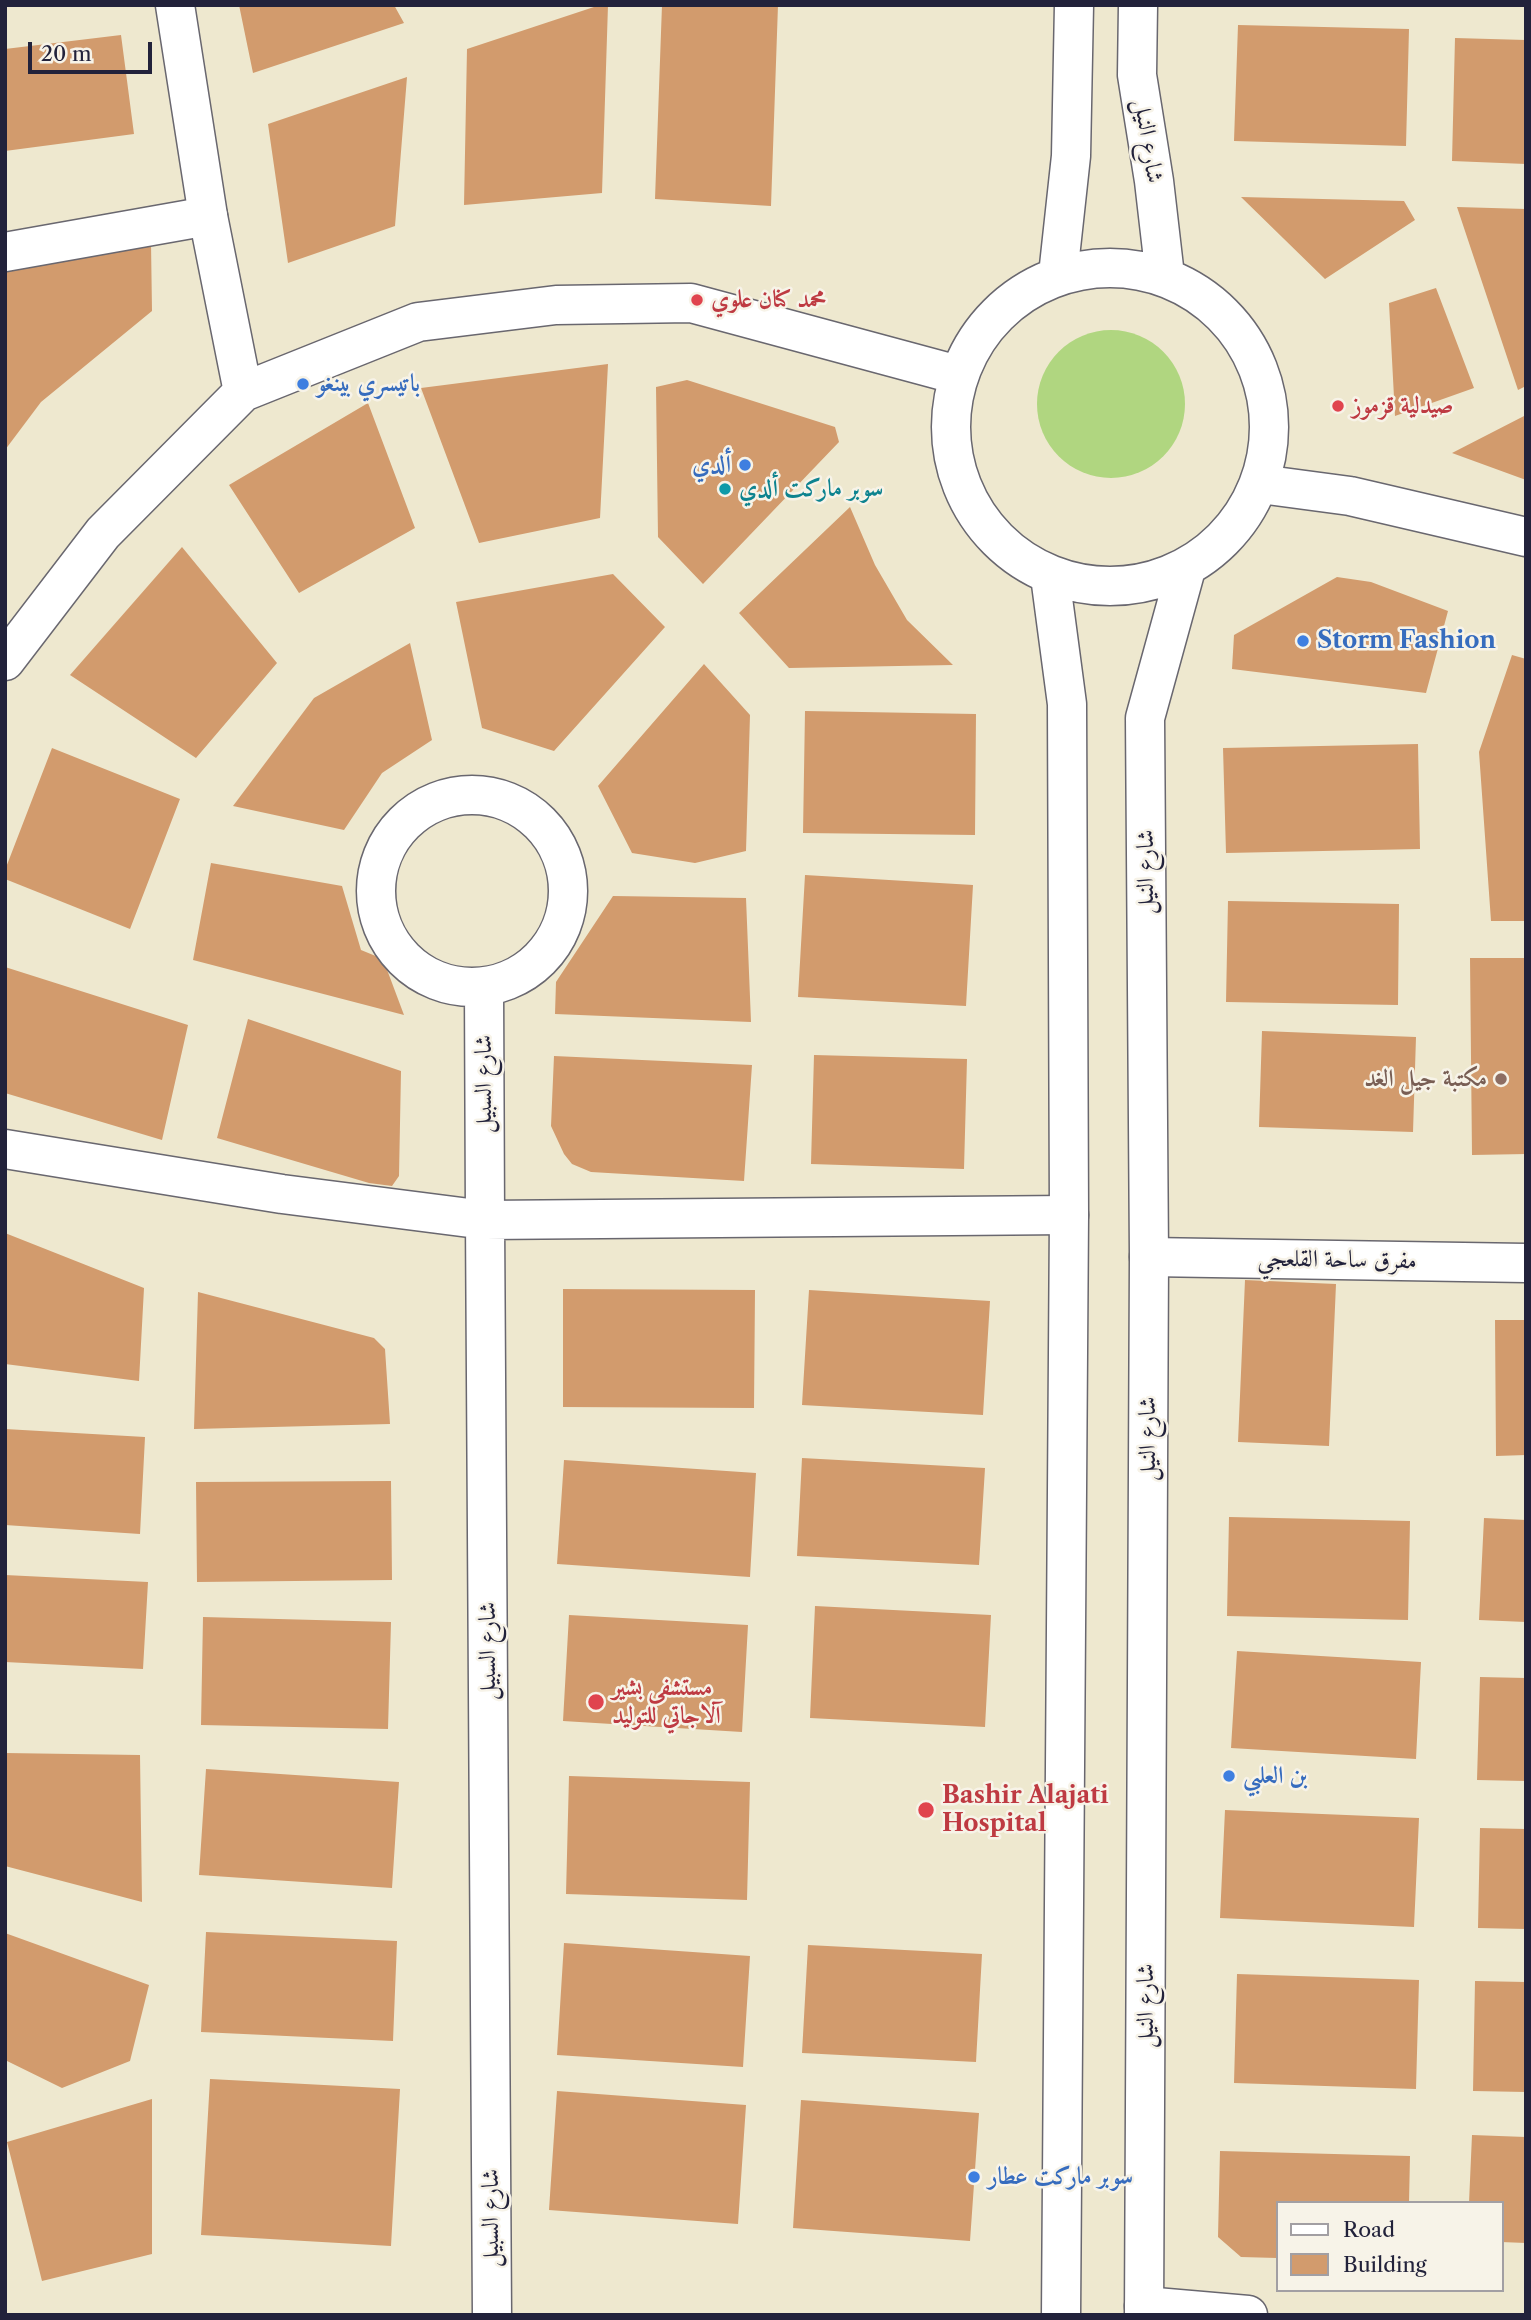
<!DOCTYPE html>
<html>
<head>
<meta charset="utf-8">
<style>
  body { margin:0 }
  #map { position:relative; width:1531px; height:2320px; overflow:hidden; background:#eee8cf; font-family:"Libre Caslon Text",serif }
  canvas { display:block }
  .frame { position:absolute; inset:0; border:7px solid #22223b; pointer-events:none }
  .legend { position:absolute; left:1276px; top:2201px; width:228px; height:91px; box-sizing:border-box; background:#f7f3e8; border:2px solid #a29fa3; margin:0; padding:9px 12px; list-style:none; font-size:21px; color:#22223b }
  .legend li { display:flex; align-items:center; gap:14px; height:35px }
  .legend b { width:35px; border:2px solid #a29fa3 }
  .scale { position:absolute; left:28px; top:42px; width:124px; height:32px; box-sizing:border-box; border:4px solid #22223b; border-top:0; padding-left:9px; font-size:21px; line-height:24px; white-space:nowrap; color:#22223b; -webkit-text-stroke:5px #f7f3e8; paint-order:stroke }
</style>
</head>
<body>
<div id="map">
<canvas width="1531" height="2320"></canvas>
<div class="frame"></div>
<ul class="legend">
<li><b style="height:9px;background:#fff"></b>Road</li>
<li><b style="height:19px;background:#d29b6d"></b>Building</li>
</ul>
<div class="scale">20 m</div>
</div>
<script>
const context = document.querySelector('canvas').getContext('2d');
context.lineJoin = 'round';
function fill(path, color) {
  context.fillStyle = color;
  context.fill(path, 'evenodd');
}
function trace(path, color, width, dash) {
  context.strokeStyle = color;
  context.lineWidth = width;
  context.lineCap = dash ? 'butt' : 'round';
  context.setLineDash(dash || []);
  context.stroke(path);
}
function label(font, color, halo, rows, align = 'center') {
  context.font = font + ' "Libre Caslon Text",Amiri,serif';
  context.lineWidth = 5;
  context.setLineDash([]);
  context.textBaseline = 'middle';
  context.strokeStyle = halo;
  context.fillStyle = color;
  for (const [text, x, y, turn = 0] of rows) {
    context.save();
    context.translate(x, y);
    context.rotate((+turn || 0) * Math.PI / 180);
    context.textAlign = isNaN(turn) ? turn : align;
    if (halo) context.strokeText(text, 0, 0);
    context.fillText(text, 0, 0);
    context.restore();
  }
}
fill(new Path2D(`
  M1037 404a74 74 0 1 1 148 0a74 74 0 1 1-148 0Z`), '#b0d680');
fill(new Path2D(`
  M239 5H394L404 23 253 73Z
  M600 5H608L602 193 464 205 467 49Z
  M662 5H778L771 206 655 199Z
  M1238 25 1409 29 1406 146 1234 141Z
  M121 35 134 134 5 151V49Z
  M1455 38 1526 40V164L1452 161Z
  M407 77 395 226 288 263 268 124Z
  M1241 197 1404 201 1415 220 1325 279Z
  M1457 207 1526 209V386L1518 390Z
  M151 243 152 311 41 402 5 450V270Z
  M1436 288 1474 388 1395 416 1389 303Z
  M608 364 600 518 479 543 421 388Z
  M687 380 835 427 839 442 703 584 658 537 656 387Z
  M368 403 415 528 299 593 229 485Z
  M1526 415V480L1452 453Z
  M850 507 875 565 907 620 953 665 789 668 739 613Z
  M182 547 277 663 196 758 70 675Z
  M613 574 665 627 554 751 482 728 456 602Z
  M1337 577 1371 582 1448 611 1426 693 1232 669 1234 635Z
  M410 643 432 740 382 773 344 830 233 806 314 698Z
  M1512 655 1526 659V921H1491L1479 752Z
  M704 664 750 715 746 851 695 863 632 853 598 786Z
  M805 711 976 714 975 835 803 833Z
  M1418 744 1420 849 1226 853 1223 748Z
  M52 748 180 799 130 929 5 879V870Z
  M211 863 342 886 361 950 383 959 404 1015 193 960Z
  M805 875 973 885 966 1006 798 997Z
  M613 896 746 898 751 1022 555 1014 556 982Z
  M1228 901 1399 904 1398 1005 1226 1002Z
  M1470 958H1526V1154L1472 1155Z
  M5 967 188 1025 162 1140 5 1093Z
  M248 1019 401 1071 399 1176 392 1186 369 1183 217 1138Z
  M1262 1031 1416 1037 1413 1132 1259 1127Z
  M814 1055 967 1059 964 1169 811 1164Z
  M554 1056 752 1065 744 1181 591 1172 572 1164 564 1154 551 1126Z
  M5 1233 144 1288 139 1381 5 1364Z
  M1245 1280 1336 1284 1329 1446 1238 1442Z
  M563 1289 755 1290 754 1408 563 1407Z
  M809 1290 990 1301 983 1415 802 1405Z
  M198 1292 374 1338 385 1349 390 1424 194 1429Z
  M1495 1320H1526V1455L1496 1456Z
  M5 1429 145 1437 140 1534 5 1525Z
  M802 1458 985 1468 979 1565 797 1556Z
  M564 1460 756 1473 750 1577 557 1564Z
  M391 1481 392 1580 197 1582 196 1482Z
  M1229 1517 1410 1521 1408 1620 1227 1616Z
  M1484 1518 1526 1520V1622L1479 1620Z
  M5 1575 148 1582 143 1669 5 1662Z
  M815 1606 991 1615 985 1727 810 1718Z
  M569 1615 748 1625 742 1732 563 1721Z
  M203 1617 391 1622 388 1729 201 1725Z
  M1237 1651 1421 1662 1416 1759 1231 1748Z
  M1480 1677 1526 1678V1781L1477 1780Z
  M5 1753 140 1755 142 1902 5 1866Z
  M206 1769 399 1782 392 1888 199 1875Z
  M569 1776 750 1782 747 1900 566 1894Z
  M1225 1810 1419 1818 1414 1927 1220 1918Z
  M1480 1828 1526 1829V1929L1478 1928Z
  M206 1932 397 1941 393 2041 201 2032Z
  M5 1933 149 1985 130 2061 62 2088 5 2060Z
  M564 1943 750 1956 743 2067 557 2055Z
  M808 1945 982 1954 976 2062 802 2053Z
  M1237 1974 1419 1980 1416 2089 1234 2083Z
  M1475 1981 1526 1982V2092L1473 2091Z
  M210 2079 400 2089 391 2246 201 2235Z
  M557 2091 746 2105 738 2224 549 2210Z
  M152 2099V2254L42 2281 7 2142Z
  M801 2100 979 2113 970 2241 793 2228Z
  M1472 2135 1526 2137V2243L1501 2242V2203H1469Z
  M1220 2151 1410 2156 1409 2203H1277V2258L1241 2257 1218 2237Z`), '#d29b6d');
const street = new Path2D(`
  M5 252 208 216
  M1260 484 1350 496 1526 537
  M376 891a96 96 0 1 1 192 0a96 96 0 1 1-192 0Z
  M484 987 485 1220
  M1149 1257 1526 1263
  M1144 2306 1248 2315`);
const secondary = new Path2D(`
  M175 5 208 216 243 392
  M5 661 103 533 243 392 418 322 556 305 691 303 958 375
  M5 1149 282 1194 485 1220 1069 1215
  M485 1220 492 2315`);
const primary = new Path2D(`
  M1138 5 1137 75 1154 181 1165 276
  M951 427a159 159 0 1 1 318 0a159 159 0 1 1-318 0Z
  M1058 275 1071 156 1074 5
  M1050 576 1067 704 1069 1215 1061 2315
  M1144 2315 1149 1257 1145 718 1186 569`);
trace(street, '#69676f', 41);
trace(secondary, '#69676f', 41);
trace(primary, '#69676f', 41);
trace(street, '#fff', 38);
trace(secondary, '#fff', 38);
trace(primary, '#fff', 38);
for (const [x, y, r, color] of [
  [697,300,7,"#e0444e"],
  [303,384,7,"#3f7fe0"],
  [1338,406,7,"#e0444e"],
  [745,465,7,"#3f7fe0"],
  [725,489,7,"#0f9aa8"],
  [1303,641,7,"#3f7fe0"],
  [1501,1079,7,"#8d6e63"],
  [596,1702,9,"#e0444e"],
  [1229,1776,7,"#3f7fe0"],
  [926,1810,9,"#e0444e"],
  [974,2177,7,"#3f7fe0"]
]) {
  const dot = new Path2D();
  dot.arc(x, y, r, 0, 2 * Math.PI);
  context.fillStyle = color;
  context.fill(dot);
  trace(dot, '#f7f3e8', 2.5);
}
label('24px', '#22223b', '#f7f3e8', [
  ["شارع النيل",1148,141,81],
  ["شارع النيل",1146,872,-90],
  ["شارع السبيل",484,1084,-90],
  ["مفرق ساحة القلعجي",1337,1260,1],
  ["شارع النيل",1148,1439,-90],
  ["شارع السبيل",488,1651,-90],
  ["شارع النيل",1146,2006,-90],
  ["شارع السبيل",491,2218,-90]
]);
label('bold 24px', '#be3a42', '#f7f3e8', [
  ["محمد كنان علوي",711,300],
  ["صيدلية قزموز",1352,406],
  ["مستشفى بشير",612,1688],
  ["آلاجاتي للتوليد",612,1716],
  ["Bashir Alajati",942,1796],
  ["Hospital",942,1824]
], 'left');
label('bold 24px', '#366cbe', '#f7f3e8', [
  ["باتيسري بينغو",317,384],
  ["ألدي",731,465,"right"],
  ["Storm Fashion",1317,641],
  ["بن العلبي",1243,1776],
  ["سوبر ماركت عطار",988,2177]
], 'left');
label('bold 24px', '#0d838f', '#f7f3e8', [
  ["سوبر ماركت ألدي",739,489]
], 'left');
label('bold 24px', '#785e54', '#f7f3e8', [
  ["مكتبة جيل الغد",1487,1079]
], 'right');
</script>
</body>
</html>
